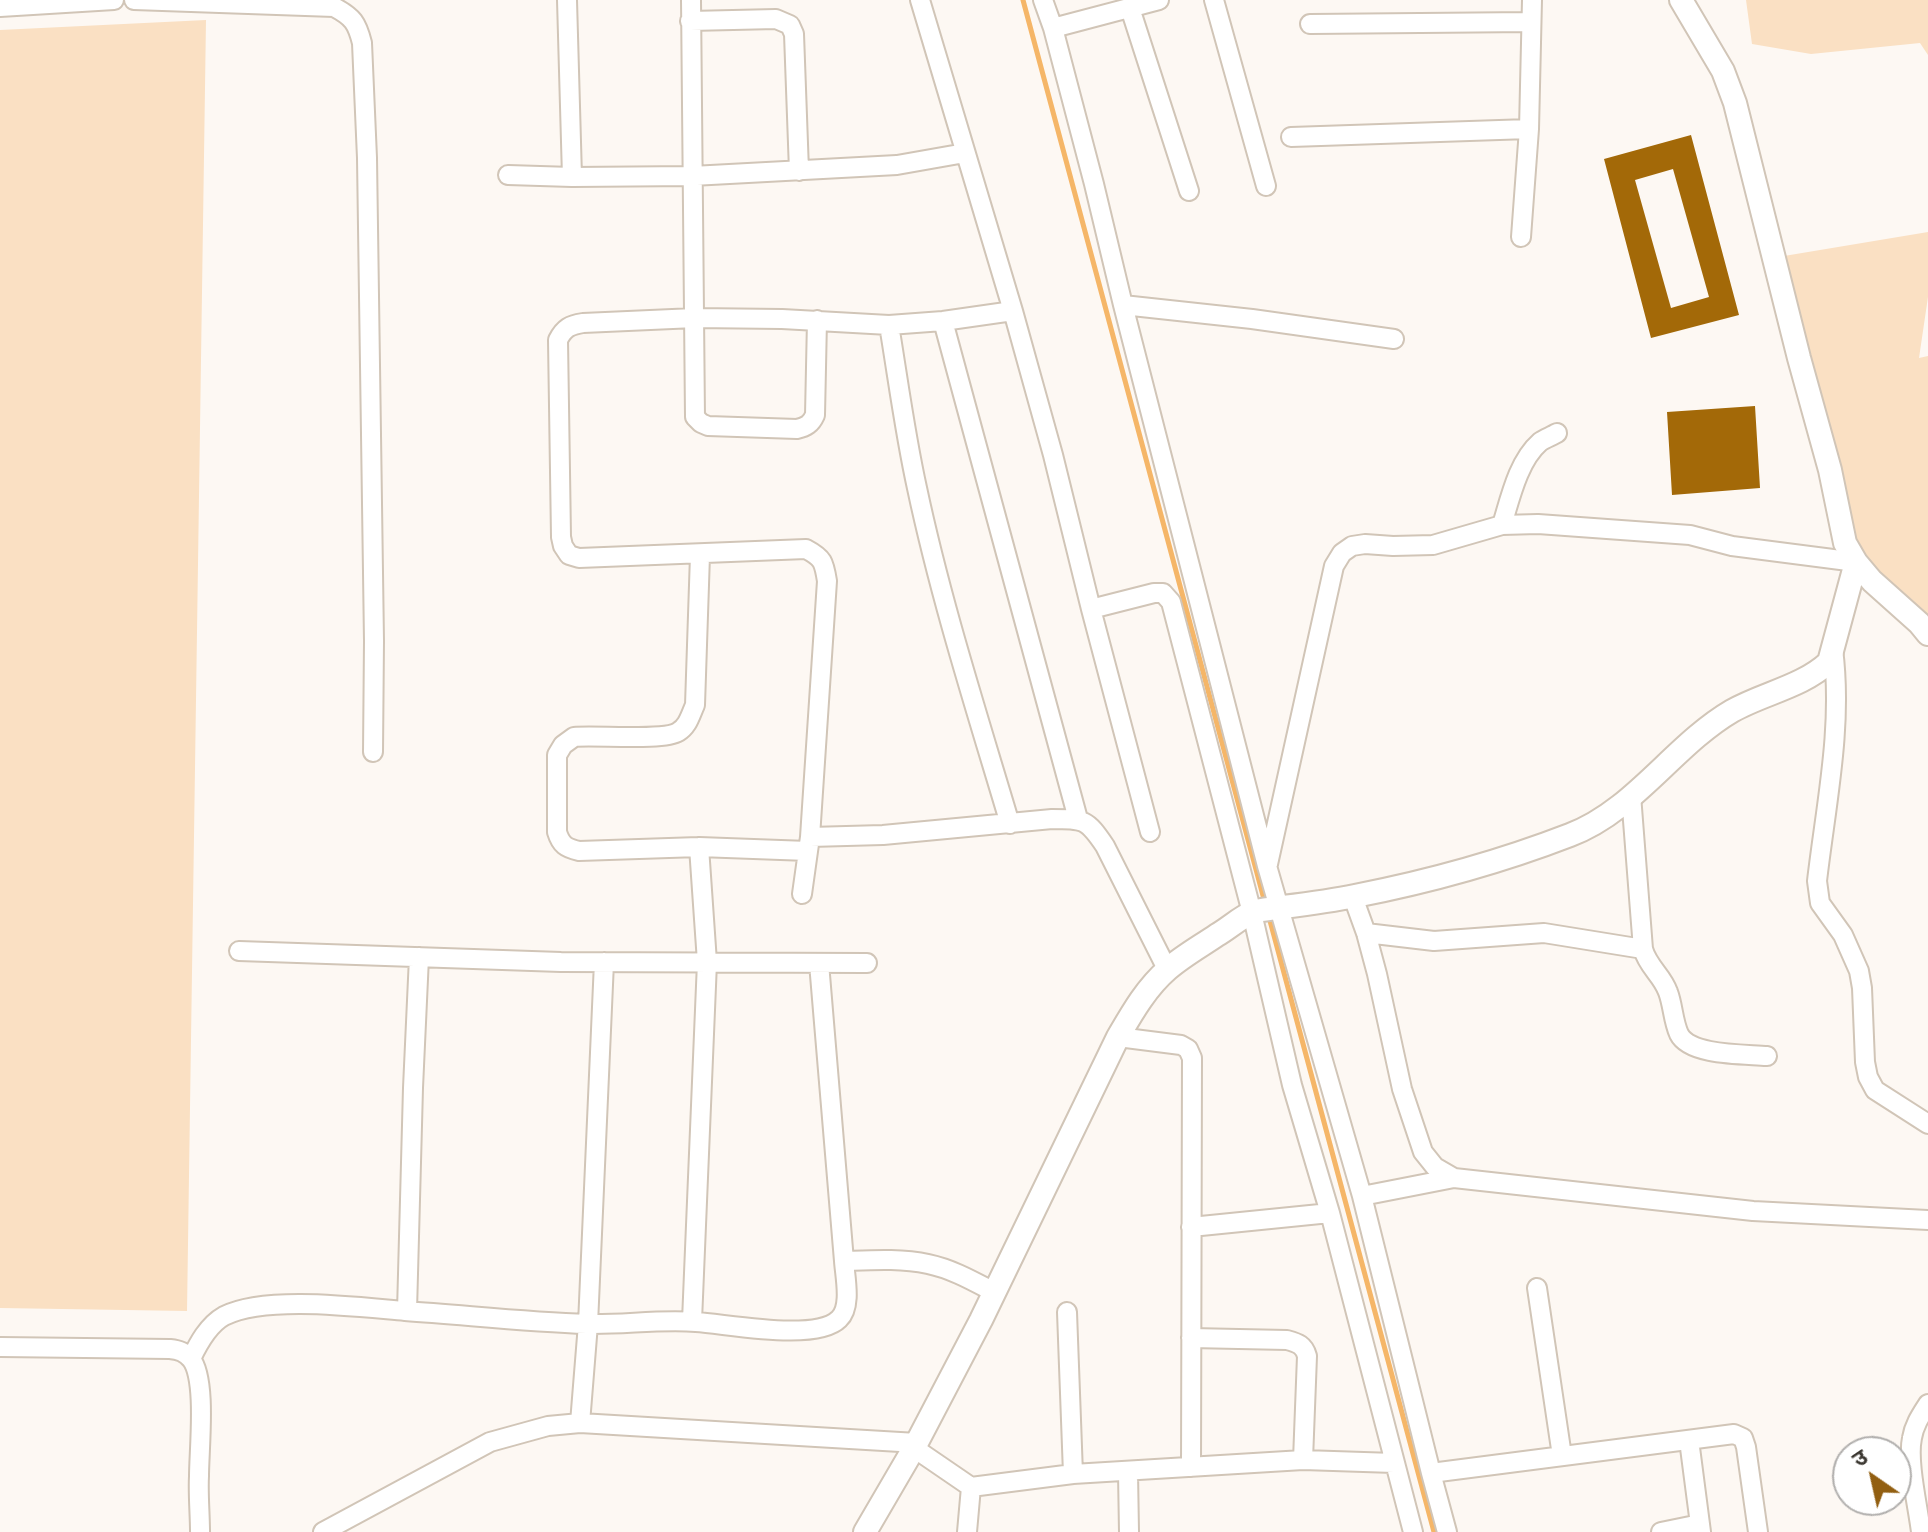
<!DOCTYPE html>
<html>
<head>
<meta charset="utf-8">
<style>
  body { margin:0 }
  #map { position:relative; width:1928px; height:1532px; overflow:hidden; background:#fdf8f3; font-family:"Public Sans","Noto Sans Devanagari",sans-serif }
  canvas { display:block }
  .north { position:absolute; left:1832px; top:1436px; width:80px; height:80px; box-sizing:border-box; background:#fff; border:2px solid #b1afad; border-radius:50%; rotate:326deg; font-size:22px; font-weight:700; line-height:32px; text-align:center; color:#3b3731 }
  .north::after { content:''; display:block; margin:auto; width:28px; height:36px; background:#925f11; clip-path:polygon(50% 0,100% 100%,50% 72%,0 100%) }
</style>
</head>
<body>
<div id="map">
<canvas width="1928" height="1532"></canvas>
<div class="north">उ</div>
</div>
<script>
const context = document.querySelector('canvas').getContext('2d');
context.lineJoin = 'round';
function fill(path, color) {
  context.fillStyle = color;
  context.fill(path, 'evenodd');
}
function trace(path, color, width, dash) {
  context.strokeStyle = color;
  context.lineWidth = width;
  context.lineCap = dash ? 'butt' : 'round';
  context.setLineDash(dash || []);
  context.stroke(path);
}
fill(new Path2D(`
  M1746 0H1928V55L1920 43 1811 54 1752 44Z
  M206 20 187 1311 0 1308V30Z
  M1928 232V297L1919 358 1928 356V623L1859 551 1828 442 1784 256Z`), '#fae0c3');
trace(new Path2D(`
  M1023 0 1265 903
  M1269 917 1434 1532`), '#f5b668', 5);
fill(new Path2D(`
  M1691 135 1739 315 1651 338 1604 159ZM1673 169 1709 297 1671 308 1635 180Z
  M1755 406 1760 488 1672 495 1667 412Z`), '#a36908');
const minor = new Path2D(`
  M134 0 334 7C353 17 357 23 362 43L367 158 374 641 373 752
  M567 0 572 177
  M691 0 695 417 701 423 708 426 797 429C806 427 811 424 815 415L817 320
  M920 0 1013 311 1053 455 1091 609 1150 832
  M1043 0 1053 28 1094 184 1123 305 1267 866 1362 1196 1431 1473 1447 1532
  M1214 0 1266 186
  M0 7 114 0
  M1130 8 1189 191
  M690 21 776 19 790 25 794 34 799 171
  M1310 24 1530 22
  M1053 28 1159 0
  M1291 137 1529 129
  M508 175 572 177 692 176 897 165 965 153
  M1521 237 1529 129 1532 0
  M1123 305 1252 319 1394 339
  M943 321 1078 819
  M889 325C898 379 905 434 917 488 941 601 977 713 1010 824
  M1502 525C1510 499 1518 461 1540 442 1544 439 1552 436 1557 433
  M700 555 695 705C690 716 688 726 678 732 664 741 596 735 574 737L563 745 557 755V832C561 845 566 848 579 851L699 847 808 851
  M1091 609 1154 593H1163L1171 602 1252 913 1292 1085 1330 1213 1413 1532
  M1833 649C1843 726 1826 804 1817 881L1820 903 1843 935 1859 971 1862 988 1865 1062 1868 1077 1875 1090 1928 1124
  M1631 795 1643 949C1648 967 1662 975 1668 992 1673 1005 1673 1021 1679 1034 1690 1056 1745 1054 1767 1056
  M810 837 883 835 1052 819C1084 819 1087 819 1105 846L1167 969
  M1268 864 1334 566 1342 553 1352 546 1365 544 1393 546 1433 545 1502 525 1538 524 1690 535 1732 546 1856 562
  M802 894 810 837 827 581C824 562 823 558 806 549L579 558 569 555 563 546 561 537 558 340C564 328 570 325 583 323L695 318 782 319 889 325 943 321 1013 311
  M1353 897 1366 933 1377 974 1402 1089 1423 1152 1435 1167 1454 1178 1753 1211 1928 1220
  M1366 933 1434 941 1544 933 1643 949
  M239 951 561 962 867 963
  M1118 1037 1181 1045 1188 1049 1192 1058 1191 1467
  M1362 1196 1454 1178
  M1191 1227 1330 1213
  M844 1261C872 1260 901 1258 928 1264 952 1269 973 1281 994 1292
  M1537 1288 1562 1456
  M407 1311 413 1088 419 957
  M1067 1312 1073 1474
  M692 1321 707 962 699 847
  M1191 1338 1287 1340C1298 1343 1304 1345 1307 1356L1303 1460
  M0 1347 170 1349C179 1350 185 1352 191 1359 207 1379 199 1449 199 1476 198 1495 200 1513 200 1532
  M191 1359C198 1344 208 1325 224 1316 265 1295 358 1307 405 1311 465 1315 526 1322 587 1324 623 1325 660 1319 696 1322 728 1324 816 1342 839 1319 852 1307 845 1277 844 1261L819 963
  M580 1423 588 1324 604 962
  M1689 1440 1701 1532
  M914 1448 971 1487
  M1128 1472 1129 1532
  M1431 1473 1734 1434 1743 1438 1746 1447 1758 1532
  M323 1532 490 1442 548 1426 580 1423 917 1443
  M967 1532 971 1487 1073 1474 1303 1460 1394 1463
  M1661 1532 1700 1524
  M1921 1532C1918 1507 1907 1461 1912 1438 1914 1425 1921 1415 1928 1404`);
const tertiary = new Path2D(`
  M1681 0 1723 71 1735 103 1799 358 1830 470 1845 543 1856 562 1872 581 1919 623 1928 634
  M865 1532 914 1448 981 1320 1118 1037C1132 1013 1146 988 1168 969 1183 956 1201 946 1217 935 1229 928 1241 917 1253 912 1262 909 1273 909 1283 907 1307 904 1331 901 1355 896 1427 882 1500 862 1570 835 1634 811 1674 745 1732 711 1764 693 1802 687 1829 662L1856 562`);
trace(minor, '#d1c5b7', 22);
trace(tertiary, '#d1c5b7', 26);
trace(minor, '#fff', 18);
trace(tertiary, '#fff', 22);
</script>
</body>
</html>
